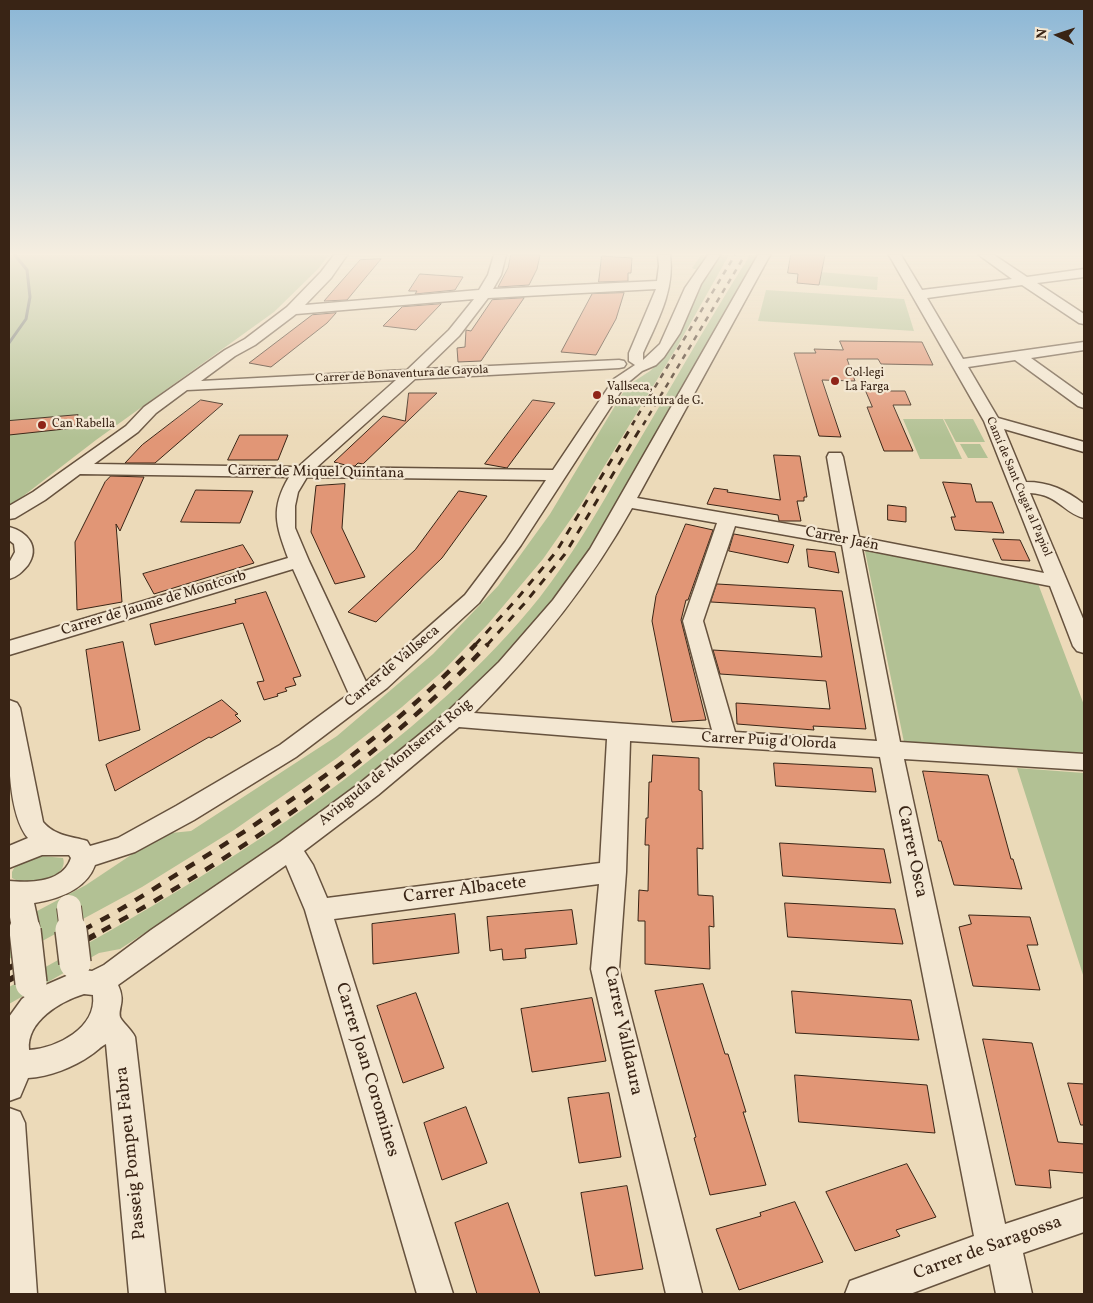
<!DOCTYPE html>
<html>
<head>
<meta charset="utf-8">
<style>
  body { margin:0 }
  #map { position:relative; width:1093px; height:1303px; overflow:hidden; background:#ecdab9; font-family:Vollkorn,serif }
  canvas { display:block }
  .frame { position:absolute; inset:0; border:10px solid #392415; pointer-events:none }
  .north { position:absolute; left:1033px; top:10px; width:50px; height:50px; -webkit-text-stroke:4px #f3e7d2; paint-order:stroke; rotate:274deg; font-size:14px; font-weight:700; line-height:20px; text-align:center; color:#392415 }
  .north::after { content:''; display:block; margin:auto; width:18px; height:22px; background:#392415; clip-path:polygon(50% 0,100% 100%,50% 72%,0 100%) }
</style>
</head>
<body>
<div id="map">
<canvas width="1093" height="1303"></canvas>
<div class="frame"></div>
<div class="north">N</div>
</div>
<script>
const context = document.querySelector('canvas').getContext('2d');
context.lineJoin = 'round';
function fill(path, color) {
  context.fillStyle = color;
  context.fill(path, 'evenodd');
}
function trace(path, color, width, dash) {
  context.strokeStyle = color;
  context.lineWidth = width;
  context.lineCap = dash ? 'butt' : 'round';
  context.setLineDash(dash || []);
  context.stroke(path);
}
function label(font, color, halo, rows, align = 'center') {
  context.font = font + ' Vollkorn,serif';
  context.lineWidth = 4.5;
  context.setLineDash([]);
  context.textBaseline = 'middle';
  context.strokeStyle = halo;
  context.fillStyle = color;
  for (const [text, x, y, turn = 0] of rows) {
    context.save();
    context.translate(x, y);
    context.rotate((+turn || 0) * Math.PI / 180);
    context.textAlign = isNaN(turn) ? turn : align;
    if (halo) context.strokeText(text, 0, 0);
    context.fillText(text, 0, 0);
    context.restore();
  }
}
fill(new Path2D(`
  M9 255H329L318 269 274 312 96 440 9 507Z
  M701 255H729L677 347 580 506 543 559 488 624 444 670 402 707 337 758 234 830 142 887 9 959V926L86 885 152 841 171 833 191 831 337 736 433 654 498 586 550 514 627 386 650 371 664 358 680 328 705 273 692 268Z
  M750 255H759L581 564 518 645 458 705 326 809 188 905 120 949 99 953 9 1004V987C125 924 239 858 345 779 416 726 484 667 540 597 571 557 596 514 621 471 664 400 705 326 750 255Z
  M820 272 878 277 877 290 819 285Z
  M766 290 904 299 914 331 758 321Z
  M903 419H943L962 459H920Z
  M944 419H973L985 442H956Z
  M960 444H980L988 458H968Z
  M865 551 1037 581 1084 705V753L904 742Z
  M1017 768 1084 773V978Z
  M42 856 63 858C70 879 25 887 12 878V872L14 868 25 861Z`), '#b2c194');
trace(new Path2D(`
  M9 343 26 319 30 297 27 270 15 255`), '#757d78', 3);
const building = new Path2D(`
  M511 255H540L537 269 529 285 498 287 508 268Z
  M791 255H825L819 285 797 283 798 274 788 273Z
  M602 256 632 258 631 273H628V281L599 282Z
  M381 259 347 300 324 301 360 260Z
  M420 274 463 277 455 290 415 294 417 291H409Z
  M624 293 616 319 596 355 561 352 592 294Z
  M524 298 481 361 458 362 457 348 465 347 466 330 471 331 492 300Z
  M441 304 416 330 383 326 402 307Z
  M336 313 327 323 271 367 249 363 312 315Z
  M840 341 922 342 933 365 881 364 878 359H847L855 381 822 380 841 437 819 436 794 353H816L814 349 843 350Z
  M866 391H905L911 405H893L913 451H884L867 407H872Z
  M409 393H437L363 464 358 463 355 466H349L334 462 383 416 405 421Z
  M201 400 223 404 155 463H125L142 445Z
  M533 400 555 403 507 468 485 464Z
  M78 415 74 428 9 435V421Z
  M240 435H288L278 460H228Z
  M774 455 800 456 807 497H804V501H797L801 521H779L778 515 707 504 714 488 728 490 727 492 780 500Z
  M111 476 144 477 120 531 116 524 122 602 77 610 75 542 105 482Z
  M943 482 971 484 976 502H992L1004 533 955 530 951 517H955Z
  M345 484 342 528 365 577 335 584 311 532 316 486Z
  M196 490 253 491 240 523 181 522Z
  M459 491 487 496 442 558 376 622 348 612 415 550Z
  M888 505 906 507V522L888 520Z
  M686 524 713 530 688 600H686L681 620 706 720 672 722 652 621 656 596Z
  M734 534 794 545 788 563 729 551Z
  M993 539 1020 540 1030 561 1002 560Z
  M243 545 254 563 154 594 143 574Z
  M807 549 835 552 839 573 809 567Z
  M717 584 842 591 866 729 813 726 814 730 737 724 736 703 830 709 826 681 720 674 713 650 822 657 815 608 711 602Z
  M266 592 301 676 293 678 296 685 285 688 287 691 277 694 278 696 264 700 257 682 264 681 243 623 155 645 150 624 236 603 235 600Z
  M123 642 140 730 99 741 86 650Z
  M222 700 238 714 235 715 241 721 211 738 209 737 115 791 106 765Z
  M653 755 699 758V790L702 791 703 849 697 848 698 895 713 896 714 927 709 926 710 969 645 964V921H638L639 890 648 891 649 845H645L646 818H648L649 782H651Z
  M774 763 872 768 876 792 776 786Z
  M923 771 988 775 1011 859H1013L1022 889 954 885 941 841H939Z
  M780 843 884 849 891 883 783 876Z
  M785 903 895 909 903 944 788 937Z
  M572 910 577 944 525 949 526 958 503 960 502 949 490 951 487 917Z
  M455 914 459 953 373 964 372 924Z
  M969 915 1030 917 1038 945H1027L1040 990 973 986 959 927 971 924Z
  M703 984 725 1054H728L746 1112H743L766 1185 710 1195 694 1138 696 1137 655 991Z
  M792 991 911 1000 919 1040 796 1033Z
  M416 993 444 1068 403 1083 377 1006Z
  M592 998 606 1061 532 1072 521 1009Z
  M983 1039 1032 1043 1058 1142 1084 1144V1173L1049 1170 1051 1188 1016 1185Z
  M795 1075 927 1085 935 1133 799 1122Z
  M1068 1083 1084 1084V1125H1081Z
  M609 1093 621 1157 579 1163 568 1098Z
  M466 1107 487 1163 442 1180 424 1123Z
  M907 1164 936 1217 896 1230 900 1236 855 1251 826 1192Z
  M627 1186 643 1269 595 1276 581 1193Z
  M795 1202 823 1262 739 1290 716 1229 761 1216 760 1213Z
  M508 1203 540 1294H477L455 1223Z`);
fill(building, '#e19676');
trace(building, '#392415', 1);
const minor = new Path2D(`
  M334 255H347L331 278 305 305 479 290 488 275 494 255H506L501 275 493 289 657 281 659 266 658 255H670C675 290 657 322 643 353V360L660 344 685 288 708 255H720L701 284 680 333 664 357 656 365 642 371 625 385 521 545 479 603 387 688 296 757 194 820 135 852 95 865C86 890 58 899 34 903L39 926 35 934 25 937 15 934C7 917 9 899 9 881 29 883 63 883 71 858L69 855H42L9 868V846L28 838C5 810 9 737 9 700L17 703 20 708 43 822C55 836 70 836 87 841L90 846 118 838 176 806 280 745 349 694 293 569 9 655V641L288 558C276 525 270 509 289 477L80 474 45 500 15 518 9 519V506L33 492 126 426 144 407 225 350 245 339 287 307 321 272ZM656 289 629 353V361L635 365 614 379 553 470 317 467 415 379 619 368 624 367 626 364 624 361 619 360 425 369 459 336 488 298ZM474 299 449 330 407 370 201 381 235 356 255 345 296 314ZM396 380 298 467 94 464 138 432 156 413 187 390ZM307 477 546 480 505 542 465 595 366 682 309 561 295 528V506L298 492Z
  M758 255H770L637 498 840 533 827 457 829 453H841L843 457 859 537 1044 573 984 421 889 255H901L922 290 1012 279 979 255H994L1027 277 1084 269V277L1037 283 1084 314V324L1079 323 1022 285 927 298 963 359 1084 342V350L1031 358 1084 396V408L1078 406 1015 360 968 367 998 418 1084 442V452L1004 429 1026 482C1049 482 1066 490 1084 504V518C1063 513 1060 495 1030 493L1084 621V653L1077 651 1073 646 1050 586 862 549 900 742 1084 754V770L904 759 1005 1224 1084 1198V1232L1023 1253 1032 1294H996L990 1264 910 1294H845L850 1281 974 1236 880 757 630 741 626 872 619 969 702 1294H666L591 969 599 884 334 919 453 1294H417L305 910 286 865 118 985C126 1002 118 1007 120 1017 122 1022 132 1030 135 1037L165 1294H129L106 1044C101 1046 96 1052 91 1055 74 1067 49 1077 28 1078L20 1097 9 1101V1017L22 999 34 990 71 974 84 970 92 971 104 965 151 930 280 842 360 783 446 713 499 662 553 600 590 549ZM632 508 717 523 683 621 712 730 474 713C536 650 589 585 632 508ZM735 526 842 545 877 741 735 732 703 621ZM459 727 607 739 600 863 327 898 313 865 304 851 378 795ZM84 994 93 995C97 1028 57 1048 29 1050 26 1021 61 1001 84 994Z
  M9 527C28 532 40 547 28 565 22 572 17 577 9 579V563L15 552 14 544 9 540Z
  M9 1108 20 1112 25 1123 37 1294H9Z`);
trace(minor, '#66523e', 3);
fill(minor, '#f3e7d2');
trace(new Path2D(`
  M632 425 735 255
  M643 425 745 255`), '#392415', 2.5, [5.5, 5.5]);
trace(new Path2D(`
  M475 645 516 600 556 552 633 424
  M487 645 524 604 565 554 643 424`), '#392415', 3, [8, 8]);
trace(new Path2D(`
  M83 930C120 911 155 888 190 866 292 803 393 732 476 644
  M102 931C237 856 383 758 488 644`), '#392415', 4.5, [10, 10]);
trace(new Path2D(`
  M84 941 104 930
  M9 968 17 964
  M9 980 18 975`), '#392415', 5.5, [13, 13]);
const minorBridgeFar1 = new Path2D(`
  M69 907 72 931
  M25 926 26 931`);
const minorBridge = new Path2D(`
  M25 930 31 983
  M71 930 75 963`);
trace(minorBridgeFar1, '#66523e', 26, []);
trace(minorBridge, '#66523e', 34, []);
trace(minorBridgeFar1, '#f3e7d2', 24);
trace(minorBridge, '#f3e7d2', 31);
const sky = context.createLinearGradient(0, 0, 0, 438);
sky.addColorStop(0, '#8ab6d6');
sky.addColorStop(0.58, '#f6eee0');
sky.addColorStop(1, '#f6eee000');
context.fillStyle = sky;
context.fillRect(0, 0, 1093, 438);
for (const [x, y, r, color] of [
  [835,381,5,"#8f2418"],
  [597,395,5,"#8f2418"],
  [42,425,5,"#8f2418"]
]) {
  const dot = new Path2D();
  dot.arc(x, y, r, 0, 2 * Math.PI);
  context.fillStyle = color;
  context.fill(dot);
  trace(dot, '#f3e7d2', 2);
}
label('12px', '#392415', '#f3e7d2', [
  ["Col·legi",845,374],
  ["La Farga",845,388],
  ["Vallseca,",607,388],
  ["Bonaventura de G.",607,402],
  ["Can Rabella",52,425]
], 'left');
label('12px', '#392415', '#f3e7d2', [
  ["Carrer de Bonaventura de Gayola",402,375,-3],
  ["Camí de Sant Cugat al Papiol",1018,487,67]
]);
label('15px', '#392415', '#f3e7d2', [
  ["Carrer de Miquel Quintana",316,473,1],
  ["Carrer Jaén",842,540,11],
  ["Carrer de Jaume de Montcorb",154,604,-17],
  ["Carrer de Vallseca",393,667,-40],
  ["Carrer Puig d'Olorda",769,742,3],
  ["Avinguda de Montserrat Roig",396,763,-39]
]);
label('18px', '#392415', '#f3e7d2', [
  ["Carrer Osca",911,852,78],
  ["Carrer Albacete",465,891,-7],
  ["Carrer Valldaura",622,1031,78],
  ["Carrer Joan Coromines",366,1070,73],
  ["Passeig Pompeu Fabra",132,1153,-96],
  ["Carrer de Saragossa",988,1249,-20]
]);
</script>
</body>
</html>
